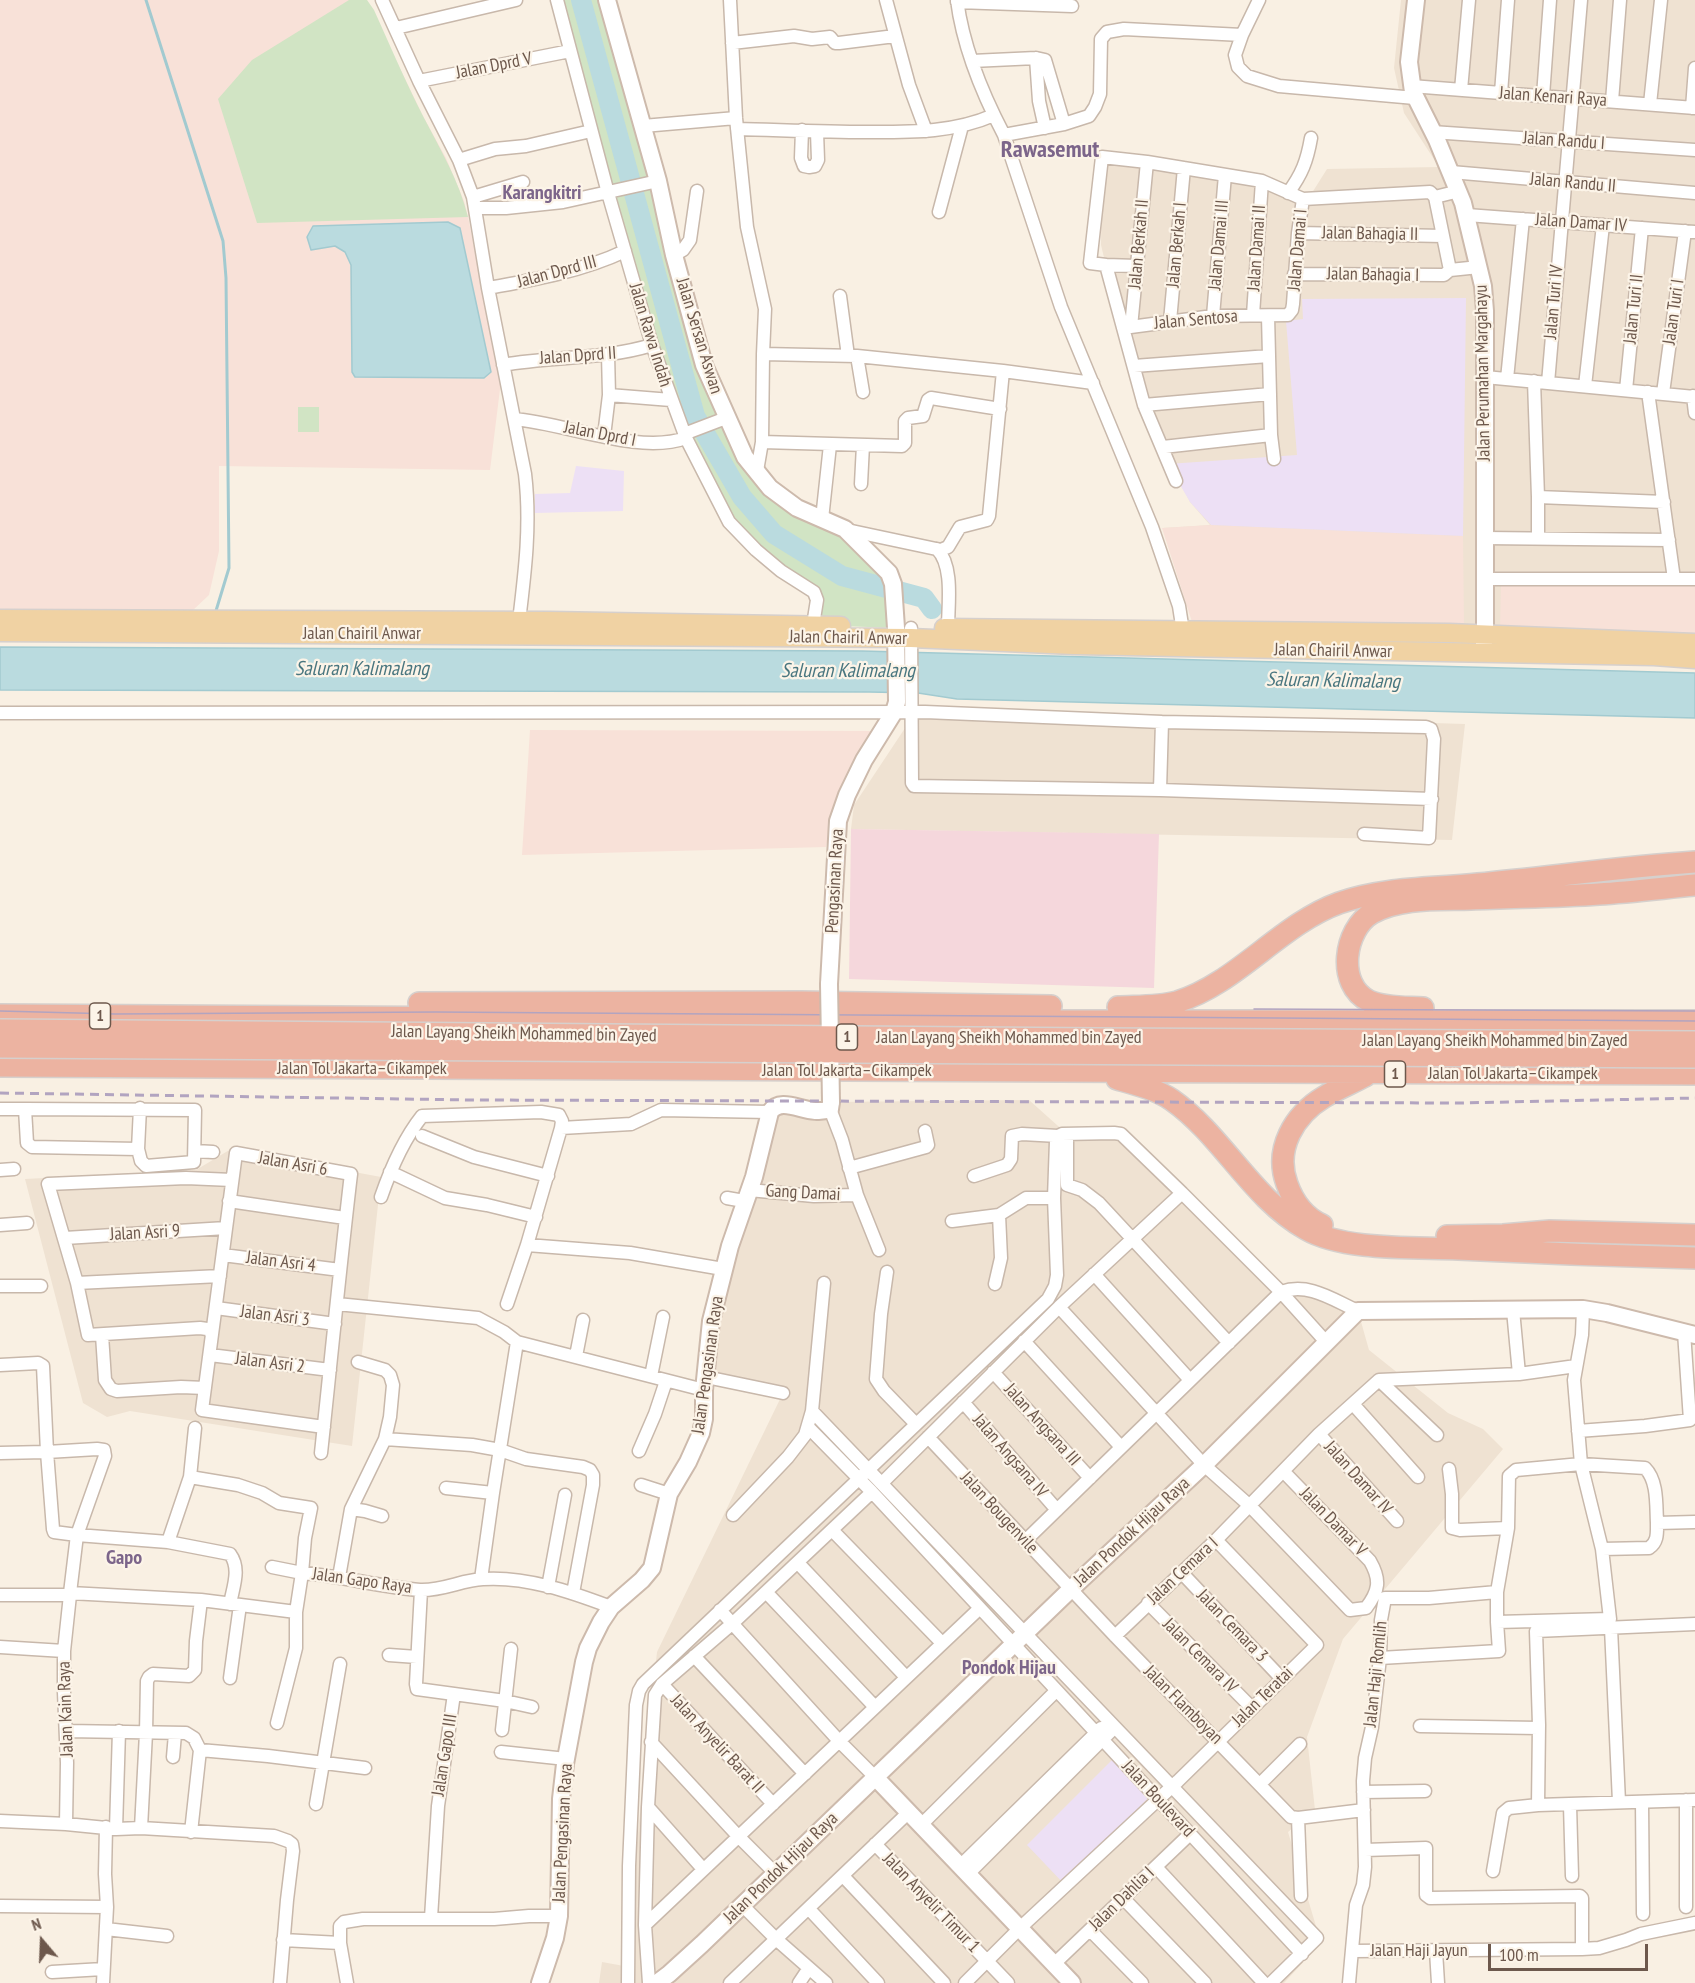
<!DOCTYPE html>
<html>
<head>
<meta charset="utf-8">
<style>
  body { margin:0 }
  #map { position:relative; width:1695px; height:1983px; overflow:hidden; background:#f9f0e3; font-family:"PT Sans Narrow",sans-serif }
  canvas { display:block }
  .north { position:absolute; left:12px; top:1911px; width:60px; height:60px; -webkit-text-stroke:4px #fcf4e8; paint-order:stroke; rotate:341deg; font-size:16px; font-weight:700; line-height:24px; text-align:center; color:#6d584c }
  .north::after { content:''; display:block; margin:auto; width:21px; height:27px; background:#6d584c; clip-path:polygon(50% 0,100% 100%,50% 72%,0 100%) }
  .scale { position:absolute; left:1488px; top:1944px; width:160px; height:27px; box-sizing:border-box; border:3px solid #6d584c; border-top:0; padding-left:8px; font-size:18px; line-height:21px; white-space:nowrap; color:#6d584c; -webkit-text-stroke:4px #fcf4e8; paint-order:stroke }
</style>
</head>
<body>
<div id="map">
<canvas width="1695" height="1983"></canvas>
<div class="north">N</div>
<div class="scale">100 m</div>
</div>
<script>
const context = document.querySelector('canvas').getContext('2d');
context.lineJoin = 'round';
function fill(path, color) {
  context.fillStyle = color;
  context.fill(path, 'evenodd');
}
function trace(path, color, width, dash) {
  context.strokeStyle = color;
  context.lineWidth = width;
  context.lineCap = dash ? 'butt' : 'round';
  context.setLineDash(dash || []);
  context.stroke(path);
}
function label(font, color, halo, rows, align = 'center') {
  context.font = font + ' "PT Sans Narrow",sans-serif';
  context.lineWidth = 4.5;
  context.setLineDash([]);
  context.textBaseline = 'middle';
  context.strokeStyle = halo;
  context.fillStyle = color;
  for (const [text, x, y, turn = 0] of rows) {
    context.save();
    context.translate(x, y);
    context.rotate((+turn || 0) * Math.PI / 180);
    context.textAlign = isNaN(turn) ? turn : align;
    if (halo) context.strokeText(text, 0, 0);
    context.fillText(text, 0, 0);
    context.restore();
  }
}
fill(new Path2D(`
  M1401 0H1695V633L1464 628 1162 528 1210 525 1190 502 1141 411 1101 245 1102 154 1147 156 1270 180 1310 196 1327 169 1439 167 1404 113 1394 68Z
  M919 707 1465 724 1452 840 851 829 854 805Z
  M1029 1100 1067 1134 1114 1133 1281 1292 1300 1288 1358 1311 1369 1350 1448 1413 1483 1429 1503 1449 1343 1639 1307 1737 1315 1810 1288 1832 1321 1943 1284 1983H821L807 1969 798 1983H599L602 1962 624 1966 657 1652 783 1393 706 1377 773 1101 831 1102Z
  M231 1149 381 1177 352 1446 130 1411 107 1417 83 1403 25 1179 196 1170Z`), '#efe2d2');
fill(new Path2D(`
  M0 0H367L423 116 446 158 464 201 468 217 501 381 490 470 219 466V551L209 595 191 612 0 611Z
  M1211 525 1463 536 1464 628 1192 622 1162 528Z
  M1501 585H1695V633L1500 631Z
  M530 730 875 731 831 824 826 847 522 855Z`), '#f8e1d8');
fill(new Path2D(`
  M1466 298 1463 536 1211 525 1190 502 1168 464 1297 455 1286 321 1303 319 1302 299Z
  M576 466 624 471 623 511 535 513V494L570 493Z
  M1112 1760 1149 1797 1065 1885 1027 1845Z`), '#ede0f5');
fill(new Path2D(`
  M851 829 1159 834 1154 988 849 979Z`), '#f5d7dc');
fill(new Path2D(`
  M349 0H367L374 10C390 45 405 81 423 116 440 149 459 180 468 217L257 223 218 99 252 60Z
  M557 0H607L704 365 770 488 845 529 889 573 896 628 813 625 816 598 744 538 677 417Z
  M298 407H319V432H298Z`), '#d1e4c4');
const water = new Path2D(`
  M448 222 460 228 491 372 484 378 355 377 352 372 351 265 345 252 335 246 311 250 307 237 313 226Z
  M0 647 862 651 1695 673V718L957 699 918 693 869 692 0 690Z`);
fill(water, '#badbdf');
trace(water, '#a2cad0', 1.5);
trace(new Path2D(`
  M146 0 223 241 226 278 229 568 215 614`), '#a2cad0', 3);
trace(new Path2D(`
  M581 0 695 416 742 497 774 534 842 576 924 598 932 609`), '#badbdf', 20);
const street = new Path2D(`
  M382 0 419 81 459 160 473 197 488 288 525 474C531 524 525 572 519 621
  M557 0 608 193 652 345 686 438 729 522 756 550 781 571 814 592 817 600 813 625
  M730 0 736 118 747 227 765 309 763 354 762 442 757 471
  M886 0 909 85 926 131
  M957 0C963 47 982 93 1004 135L1061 307 1152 527 1179 606 1184 638
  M1259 0 1242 35 1235 55 1238 67 1247 76 1279 86 1415 98
  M957 2 1072 6
  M396 28 516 0
  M732 43 794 36 812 39 830 37 835 43H839L895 36
  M1036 58 1039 101 1045 128
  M972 61 1036 58 1045 60 1064 124
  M419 81 570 51
  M1411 86 1695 108
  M1461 90 1469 0
  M1501 93 1508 0
  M1543 96 1550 0
  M1612 101 1620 0
  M1650 104 1661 0
  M1692 108 1695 68
  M643 126 736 118
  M737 129C780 130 823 132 866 132 910 132 953 133 994 115
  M802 130 801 158 804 166 809 167 815 166 818 160 817 132
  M1432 132 1695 150
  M1004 135 1064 124 1089 116 1095 107 1100 94 1101 39 1107 32 1124 29 1242 35
  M459 160 495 149 526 146 591 131
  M1451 172 1695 193
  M1288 193C1302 174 1307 161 1311 138
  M473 197 523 182
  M1435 197 1459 191
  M476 208H506L563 202 658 181
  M939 212 962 126
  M1467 215 1695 232
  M1298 233 1443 236
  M674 255 683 250 690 240 697 191
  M1106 265 1090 263 1102 157 1147 162 1262 181 1303 199 1430 192 1435 197 1450 270
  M1137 266 1106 265 1144 405 1176 481
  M1294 274 1444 275 1450 270 1479 267
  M488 288C533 280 583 271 625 251
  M840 296 848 356
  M1253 315 1262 181
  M1213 316 1225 175
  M1268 316 1271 435 1274 459
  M1170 321 1184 168
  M1131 327 1147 162
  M1123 328 1213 316 1288 315 1292 310 1293 304 1298 233 1303 199
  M763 354 857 356 1003 371 989 516 987 520 960 527 948 547 941 550 847 530
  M857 356 863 392
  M503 365C553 356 603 360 652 345
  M1134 366 1269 356
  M1003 371 1093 383
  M1485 377 1695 397
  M1507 379 1523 219
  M1534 381 1538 497 1664 502
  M1548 383 1581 0
  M1585 386 1603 225
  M1626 390 1642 228
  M1648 392 1674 579
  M1663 393 1685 231
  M609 395 671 400
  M1693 396 1695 413
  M1144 405 1270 394
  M514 419C565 423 638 455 686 438
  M684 434 726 418
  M604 436 609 395 608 354
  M762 442 902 446 905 443V421L908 418 923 416 928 400 931 398 1000 409
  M1163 447 1271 435
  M861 484 863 445
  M1538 497V538
  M822 519 830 445
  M1485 538 1669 540
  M937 549C954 566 948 605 948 628
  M1485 579H1695
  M911 628 912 783 914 786 1160 790 1432 799
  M0 713 925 712 1162 722 1426 727 1431 729 1434 739 1429 838 1364 834
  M1160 790 1162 722
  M0 1109H25
  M830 1109 842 1140 857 1195 879 1250
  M561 1128 631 1124 661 1110 770 1112
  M1067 1134V1185L1082 1190 1099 1203 1229 1343
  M422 1136 474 1157 548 1176
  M138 1149 141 1161 146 1166 194 1162 195 1110 25 1109 27 1143 32 1147 138 1149 140 1108
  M195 1151 213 1152
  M849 1168 926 1147 928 1145 925 1131
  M0 1170 14 1169
  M390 1172 445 1198 487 1205 536 1217
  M974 1176 1007 1165 1011 1159 1012 1136 1022 1134 1058 1136
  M749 1190 814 1196 857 1195
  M381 1197C391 1168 403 1140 422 1116L541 1112 559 1115 562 1121 561 1128 527 1245 507 1304
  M727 1198 744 1201
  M229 1201 345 1218
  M952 1221 999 1215 1026 1198H1054
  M0 1225 27 1223
  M65 1238 226 1228
  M527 1245 630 1253 723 1269
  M223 1255 340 1270
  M887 1272 881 1314 876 1379 884 1391 916 1424
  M1094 1274 1190 1380
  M77 1283 220 1276
  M995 1284 1001 1258 999 1215
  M0 1286H41
  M337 1304 478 1318 504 1332 517 1342 704 1390
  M1059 1307 1204 1465 1250 1506 1350 1610 1366 1608C1379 1591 1381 1580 1370 1561L1283 1471
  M216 1308 335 1324
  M1513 1310 1519 1374
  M212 1333 207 1329 200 1328 88 1335 77 1283 48 1184 186 1178 232 1180
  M102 1335 105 1380 111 1389 117 1391 181 1387 205 1388
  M1024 1341 1121 1447
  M210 1355 330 1370
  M576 1356 583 1320
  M0 1365 38 1363 43 1366 47 1452 53 1529 54 1532 77 1535 105 1456 104 1450 97 1449 47 1452H45L0 1453
  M993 1372 1090 1478
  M651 1376 663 1317
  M706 1377 783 1393
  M1379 1380 1437 1435
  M963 1402 1057 1510
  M1353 1404 1418 1477
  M812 1411 1317 1938 1271 1983
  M808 1427 872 1492 1302 1954
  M1578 1431 1645 1426 1690 1420 1684 1332
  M1319 1434 1397 1521
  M928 1437 1115 1636 1291 1817 1298 1818 1364 1810
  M385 1439 472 1445 500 1450 526 1459 583 1467 590 1470 593 1475V1485L573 1593
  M639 1451 655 1414 666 1381
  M321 1453C331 1360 340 1266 351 1174L236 1153 202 1410 324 1427
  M1449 1469 1452 1494V1528L1460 1530 1508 1528
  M190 1477 238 1485 262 1493 279 1503 311 1508 305 1538 302 1573 272 1567
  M882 1483 1059 1307 1182 1193 1281 1292 1327 1343
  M641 1485 669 1494
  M446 1488 493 1493
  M351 1509 365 1511 382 1516
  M733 1515 788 1457 805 1435 812 1411 824 1283
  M832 1530 942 1643
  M1025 1541 1281 1292C1309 1282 1333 1300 1358 1311
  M168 1542 230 1554C241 1569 233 1587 230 1604
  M1602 1549 1649 1548C1658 1542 1657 1533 1657 1523L1695 1522
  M798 1563 906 1677
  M1182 1573 1282 1679
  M339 1577 351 1509 385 1439 390 1417 393 1385 390 1375 385 1370 358 1362
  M481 1579 493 1493 517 1342
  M548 1587 565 1495
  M421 1590 416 1684 417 1689 454 1694 438 1806 431 1918
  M766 1592 875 1707
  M1497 1592V1622L1610 1619 1602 1549 1581 1464 1645 1468C1658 1481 1656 1505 1657 1523
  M70 1593 77 1535 168 1542 190 1477 195 1428
  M0 1595H70V1593L201 1600 296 1612 302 1573C342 1576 380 1587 420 1590 442 1591 462 1580 483 1579 526 1576 571 1592 611 1607
  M1148 1603 1252 1708
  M720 1610 840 1742 875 1777
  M1611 1628 1619 1802
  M1115 1636 1216 1540 1319 1434 1379 1380 1519 1374 1576 1366
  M0 1647 64 1651
  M389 1655 417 1657
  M694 1656 805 1774
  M1380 1658 1499 1651 1497 1622
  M230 1678 240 1605
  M662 1684 773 1804
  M454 1694 505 1701 532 1707
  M277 1723 296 1648V1612
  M1420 1726 1538 1728
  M502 1730 511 1649
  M67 1731 186 1733 194 1738 200 1750 268 1756 365 1768
  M651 1742 738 1836 776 1874
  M501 1752 566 1759
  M173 1757 175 1734
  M1260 1784 1300 1744
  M1363 1792 1425 1791
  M1686 1800V1907
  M1642 1802 1643 1914
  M316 1804 340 1664
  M1538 1805 1539 1725 1536 1631 1695 1624
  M1570 1805 1572 1876
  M648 1807 703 1869
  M1298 1818 1301 1896
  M0 1821 66 1824 116 1829 141 1828 274 1836 288 1841 292 1844 293 1851 287 1900 280 1983
  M66 1824 67 1763 64 1692V1651L70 1595
  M921 1825 1056 1691
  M141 1828 146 1733 147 1681 149 1677 153 1674 189 1676 195 1670 196 1641 201 1600
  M116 1829 119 1731
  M191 1832 200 1750
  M875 1844 1008 1983
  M1365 1850 1426 1848V1895L1430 1898 1580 1896 1582 1898V1949
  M960 1866 1101 1728
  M1156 1867 1264 1983
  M1493 1871 1503 1813 1509 1808 1538 1805 1695 1800
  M968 1874 1115 1727
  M843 1876 944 1983
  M1123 1898 1205 1983
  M742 1905 776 1939 826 1983
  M0 1906 107 1907
  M809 1909 878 1983
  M645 1925 980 1608
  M106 1929 167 1936
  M1090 1930 1142 1983
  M283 1940 340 1943
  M1353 1951 1582 1949 1599 1948 1626 1940 1641 1934 1695 1923
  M1436 1951 1438 1983
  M1054 1964 1190 1834
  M52 1972 103 1969
  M103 1983 107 1907 105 1874 106 1827
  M347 1983 340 1943V1926L344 1922 363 1919H494L529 1916H559
  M628 1983 629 1866 636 1705 639 1691 643 1684 1048 1299 1055 1286 1057 1275 1054 1198 1056 1141 1058 1136 1062 1134 1114 1133 1121 1134 1182 1193
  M649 1983 645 1925 648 1807 655 1695 662 1684 733 1623 872 1492
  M730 1983 909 1812
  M799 1983 809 1968
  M965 1983 1020 1928 1178 1781 1317 1645 1216 1540
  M1349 1983 1356 1905 1363 1885 1365 1867 1363 1781 1365 1758 1372 1727 1380 1658 1381 1620 1385 1598H1429L1497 1592 1508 1528 1509 1476 1516 1470 1581 1464 1574 1380 1582 1335 1583 1309`);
const secondary = new Path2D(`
  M607 0 658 181 674 255 704 365 745 457 770 488 797 508 845 529 889 573 893 584 896 628 897 702 894 712 864 760 847 795 838 821 829 984
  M1416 0 1409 62 1413 92 1437 140 1463 203 1483 286 1485 311V634L1483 653
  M875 1777 1072 1983
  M540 1983 555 1938 559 1916 561 1799 565 1764 584 1662 588 1648 601 1622 611 1607 642 1580 652 1568 669 1494 688 1462 701 1433 704 1419V1390L711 1321 730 1246 754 1177 770 1112C783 1094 809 1118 830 1109L831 1102
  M657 1983 669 1974 702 1944 1071 1589 1204 1465 1358 1311 1583 1309 1607 1313 1695 1335`);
const primary = new Path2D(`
  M0 619 549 621 841 626
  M944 628 1449 633 1695 643
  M0 632 911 638 1074 645 1654 656 1695 659`);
const highway = new Path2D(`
  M419 1003 801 1002 1051 1006
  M1118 1007C1137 1006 1158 1007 1177 1002 1236 984 1281 924 1339 903 1384 887 1431 889 1478 884 1551 877 1622 867 1695 862
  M1423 1008C1406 1007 1384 1008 1369 1001 1336 985 1344 929 1372 913 1401 897 1439 900 1471 899 1514 897 1557 897 1599 894 1631 892 1663 888 1695 885
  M0 1015 1008 1021H1695
  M0 1066 1695 1074
  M1117 1079C1135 1084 1156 1089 1172 1100 1223 1136 1251 1198 1306 1229 1344 1251 1414 1247 1458 1249 1537 1253 1616 1256 1695 1258
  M1322 1225C1304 1217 1293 1201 1287 1184 1274 1149 1294 1115 1324 1097 1337 1089 1352 1083 1365 1076
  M1447 1236 1503 1235 1550 1231 1695 1235`);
trace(street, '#c8b8ab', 15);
trace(secondary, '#cdbaac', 20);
trace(primary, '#d6d0cd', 21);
trace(highway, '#d6d0cd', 24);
trace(street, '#fff', 12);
trace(secondary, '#fff', 16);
trace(primary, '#f0d2a3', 18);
trace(highway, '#ecb3a1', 21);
trace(new Path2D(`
  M1254 1009 1695 1011
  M0 1011 115 1014 436 1012 1695 1021`), '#b2a4c0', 1.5);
trace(new Path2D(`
  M0 1093 473 1100 1459 1103 1695 1098`), '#b2a4c0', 3, [9, 6]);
const secondaryBridge = new Path2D(`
  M829 984 831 1102`);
const highwayBridge = new Path2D(`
  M0 1030 1095 1039 1695 1042
  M0 1047 1695 1057`);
trace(secondaryBridge, '#cdbaac', 20, []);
trace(highwayBridge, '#d6d0cd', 24, []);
trace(secondaryBridge, '#fff', 16);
trace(highwayBridge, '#ecb3a1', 21);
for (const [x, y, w] of [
  [100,1016,21],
  [847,1037,21],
  [1395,1074,21]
]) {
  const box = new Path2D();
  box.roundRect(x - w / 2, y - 13, w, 26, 4.5);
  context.fillStyle = '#fcf4e8';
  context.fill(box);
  trace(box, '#6d584c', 1.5);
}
label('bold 16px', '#6d584c', null, [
  ["1",100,1016],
  ["1",847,1037],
  ["1",1395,1074]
]);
label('18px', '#6d584c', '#fcf4e8', [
  ["Jalan Dprd V",494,66,-11],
  ["Jalan Kenari Raya",1553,97,4],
  ["Jalan Randu I",1564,141,4],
  ["Jalan Randu II",1573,183,5],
  ["Jalan Damar IV",1581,223,4],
  ["Jalan Bahagia II",1370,234,1],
  ["Jalan Berkah II",1139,244,-85],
  ["Jalan Berkah I",1177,245,-85],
  ["Jalan Damai III",1219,245,-85],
  ["Jalan Damai II",1257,248,-86],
  ["Jalan Damai I",1298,250,-85],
  ["Jalan Dprd III",557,272,-15],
  ["Jalan Bahagia I",1373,275,1],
  ["Jalan Turi IV",1554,302,-85],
  ["Jalan Turi II",1634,309,-84],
  ["Jalan Turi I",1674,312,-82],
  ["Jalan Sentosa",1196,320,-5],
  ["Jalan Rawa Indah",650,335,73],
  ["Jalan Sersan Aswan",699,336,73],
  ["Jalan Dprd II",578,356,-4],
  ["Jalan Perumahan Margahayu",1483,373,-91],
  ["Jalan Dprd I",600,434,11],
  ["Jalan Chairil Anwar",362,634],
  ["Jalan Chairil Anwar",848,638,1],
  ["Jalan Chairil Anwar",1333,651,1],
  ["Pengasinan Raya",835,881,-87],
  ["Jalan Layang Sheikh Mohammed bin Zayed",524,1034,1],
  ["Jalan Layang Sheikh Mohammed bin Zayed",1009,1038],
  ["Jalan Layang Sheikh Mohammed bin Zayed",1495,1041],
  ["Jalan Tol Jakarta–Cikampek",362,1069],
  ["Jalan Tol Jakarta–Cikampek",847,1071],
  ["Jalan Tol Jakarta–Cikampek",1513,1074],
  ["Jalan Asri 6",293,1164,10],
  ["Gang Damai",803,1193,3],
  ["Jalan Asri 9",145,1233,-3],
  ["Jalan Asri 4",281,1262,7],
  ["Jalan Asri 3",275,1316,7],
  ["Jalan Asri 2",270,1363,7],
  ["Jalan Pengasinan Raya",708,1365,-82],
  ["Jalan Angsana III",1042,1425,48],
  ["Jalan Angsana IV",1010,1456,49],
  ["Jalan Damar IV",1358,1478,48],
  ["Jalan Bougenvile",999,1513,47],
  ["Jalan Damar V",1333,1522,46],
  ["Jalan Pondok Hijau Raya",1132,1532,-43],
  ["Jalan Cemara I",1183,1571,-43],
  ["Jalan Gapo Raya",362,1581,8],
  ["Jalan Cemara 3",1232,1626,46],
  ["Jalan Cemara IV",1200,1656,45],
  ["Jalan Haji Romlih",1376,1674,-84],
  ["Jalan Teratai",1263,1697,-44],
  ["Jalan Flamboyan",1183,1705,45],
  ["Jalan Kain Raya",66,1709,-92],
  ["Jalan Anyelir Barat II",717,1744,47],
  ["Jalan Gapo III",445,1755,-81],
  ["Jalan Boulevard",1158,1799,47],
  ["Jalan Pengasinan Raya",563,1833,-87],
  ["Jalan Pondok Hijau Raya",781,1868,-44],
  ["Jalan Dahlia I",1122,1899,-44],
  ["Jalan Anyelir Timur 1",931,1903,46],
  ["Jalan Haji Jayun",1419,1951]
]);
label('bold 20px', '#7c658a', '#fcf4e8', [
  ["Karangkitri",542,193],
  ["Gapo",124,1558],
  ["Pondok Hijau",1009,1668]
]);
label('italic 20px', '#49767f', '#fcf4e8', [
  ["Saluran Kalimalang",362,669],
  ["Saluran Kalimalang",848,671],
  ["Saluran Kalimalang",1333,681,1]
]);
label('bold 24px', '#7c658a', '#fcf4e8', [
  ["Rawasemut",1050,150]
]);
</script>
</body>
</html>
